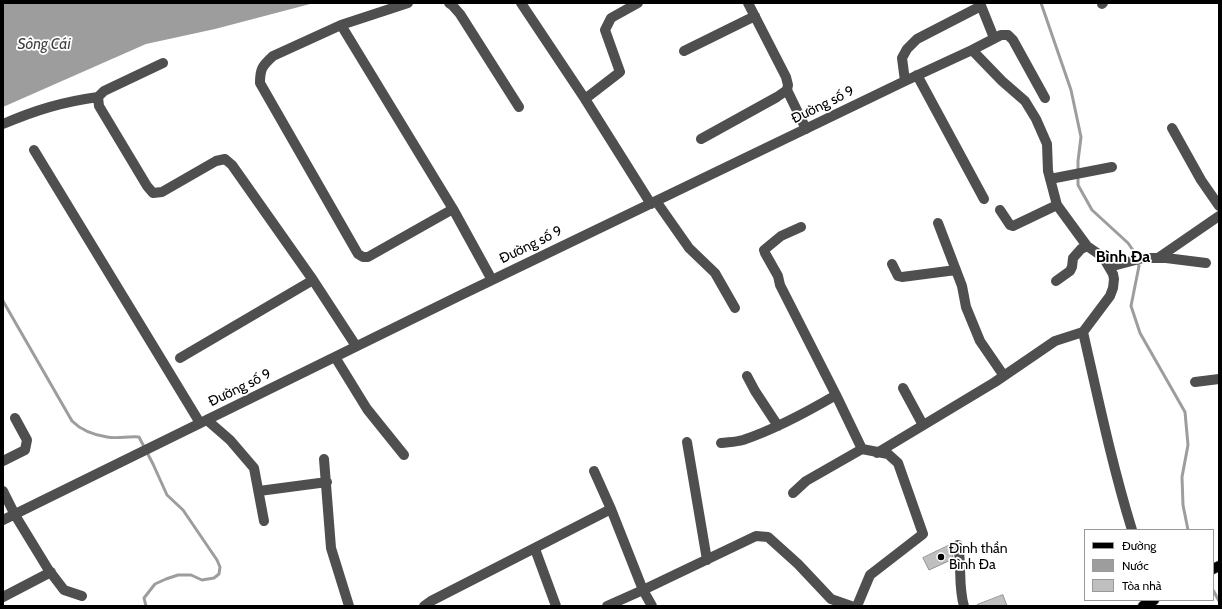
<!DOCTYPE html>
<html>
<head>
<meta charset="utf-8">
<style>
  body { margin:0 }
  #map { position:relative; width:1222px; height:609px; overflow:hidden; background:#fff; font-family:Cabin,sans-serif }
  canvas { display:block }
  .frame { position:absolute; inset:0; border:4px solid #000; pointer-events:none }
  .legend { position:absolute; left:1084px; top:529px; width:130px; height:72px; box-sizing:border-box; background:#fff; border:1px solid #999; margin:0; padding:5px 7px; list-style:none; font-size:12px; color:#000 }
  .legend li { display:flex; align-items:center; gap:8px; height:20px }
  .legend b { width:20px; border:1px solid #999 }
</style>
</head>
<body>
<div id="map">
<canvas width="1222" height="609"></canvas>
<div class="frame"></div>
<ul class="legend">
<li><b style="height:5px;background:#000"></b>Đường</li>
<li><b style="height:11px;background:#9d9d9d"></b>Nước</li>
<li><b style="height:11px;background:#bfbfbf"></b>Tòa nhà</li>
</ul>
</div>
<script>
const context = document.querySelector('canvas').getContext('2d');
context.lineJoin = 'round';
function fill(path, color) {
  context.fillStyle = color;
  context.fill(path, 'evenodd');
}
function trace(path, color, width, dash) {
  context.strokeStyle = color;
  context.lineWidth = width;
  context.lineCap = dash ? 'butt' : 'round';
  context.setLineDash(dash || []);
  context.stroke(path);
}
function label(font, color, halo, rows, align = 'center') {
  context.font = font + ' Cabin,sans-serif';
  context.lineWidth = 3.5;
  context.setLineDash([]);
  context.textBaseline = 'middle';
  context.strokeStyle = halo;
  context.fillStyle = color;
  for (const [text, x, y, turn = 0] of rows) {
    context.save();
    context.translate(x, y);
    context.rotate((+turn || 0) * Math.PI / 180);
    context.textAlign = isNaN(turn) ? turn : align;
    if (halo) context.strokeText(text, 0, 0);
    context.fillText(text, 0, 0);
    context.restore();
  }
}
fill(new Path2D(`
  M3 3H314L215 29 146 44 3 107Z`), '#9d9d9d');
trace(new Path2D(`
  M1041 3 1071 90 1081 137 1078 161V185L1092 210 1128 243 1135 253 1139 266 1131 306 1140 333 1185 412 1188 445 1182 477 1183 505 1188 530
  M3 301 72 421C81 430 94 435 107 437 117 439 128 436 139 437L153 464 167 495 183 510 217 560 220 567 219 574 214 578 202 580 191 575H178L166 579 155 584 144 598 146 606
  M1213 590 1219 601`), '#9d9d9d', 3);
const building = new Path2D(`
  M952 544 953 559 929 570 923 558Z
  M1003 595 1007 606H977V605Z`);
fill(building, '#bfbfbf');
trace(building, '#939393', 1);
const major = new Path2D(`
  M1213 569 1219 566
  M1143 606 1154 600`);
trace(major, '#dbdbdb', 12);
trace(new Path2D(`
  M449 3 452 5 460 14 519 107
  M521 3 585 99 651 204
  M980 3 994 38
  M1102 4 1103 3
  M341 25 408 3
  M972 50 1002 81 1025 101 1036 119 1047 144 1048 171 1057 205 1087 246 1103 257 1113 274 1114 279 1113 288 1110 296 1083 332C1098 398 1112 465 1132 530
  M684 51 755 16
  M163 63 104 91 98 97 99 106 147 186 153 193 162 192 216 161 225 159 232 165 313 280 356 346
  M917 75 984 199
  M905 81 902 58 907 49 917 39 981 6
  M787 90 806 129
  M585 99 620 72 605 30 611 18 638 3
  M3 124C36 110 62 102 98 97
  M1172 128 1201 180 1219 206
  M701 139 777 97 787 90 788 85 786 77 748 3
  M34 150 200 423
  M1050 179 1112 167
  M656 201 689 248 715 273 735 308
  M453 209 368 257H363L358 254 260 83C260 69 262 66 273 56L341 25 453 209 492 280
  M1000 210 1010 225 1013 226 1057 205
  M938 223 962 286 966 307 980 341 1004 376
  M801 227 781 236 764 250 765 253 778 276 780 285 836 395 862 449 888 454 898 463 923 534 870 575 857 606
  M1158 258 1219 216
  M892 264 898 276 902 277 956 270
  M1109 267 1143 258H1166L1206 263
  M1056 281 1070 271 1072 267 1073 258 1081 249 1087 246
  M335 357 367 409 404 455
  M180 358 313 280
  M747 376 755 391 778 426
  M1195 382 1219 379
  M903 388 923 425
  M207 420 230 440 254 468 264 521
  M687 442 707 560
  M721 443C729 442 736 442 743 440 776 429 807 412 836 395
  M877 453 995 382 1055 341 1083 332
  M324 459 331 548 349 606
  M3 461 25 450 27 440 15 418
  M594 471 611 509 643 590 652 606
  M3 491 15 515 48 569 64 590 82 596
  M259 491 327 482
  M793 493 806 481 862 449
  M3 520 461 295 905 81 972 50 1001 35H1008L1013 40 1045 98
  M958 545C962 565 958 587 964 606
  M535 549 556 606
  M3 597 51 572
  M424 606 431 601 611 509
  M607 606 643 590 756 536 768 537 798 564 831 599 851 606`), '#4f4f4f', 10);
trace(major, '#000', 10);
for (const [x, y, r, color] of [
  [941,557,4,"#000"]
]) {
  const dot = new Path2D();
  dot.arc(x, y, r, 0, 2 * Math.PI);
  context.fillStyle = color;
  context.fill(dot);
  trace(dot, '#fff', 1.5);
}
label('14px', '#000', '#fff', [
  ["Đường số 9",823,105,-26],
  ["Đường số 9",531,245,-26],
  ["Đường số 9",240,388,-26]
]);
label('14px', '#000', '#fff', [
  ["Đình thần",949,549],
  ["Bình Đa",949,565]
], 'left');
label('italic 15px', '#3e3e3e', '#fff', [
  ["Sông Cái",44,45]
]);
label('bold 16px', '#000', '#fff', [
  ["Bình Đa",1123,257]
]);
</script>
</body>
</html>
